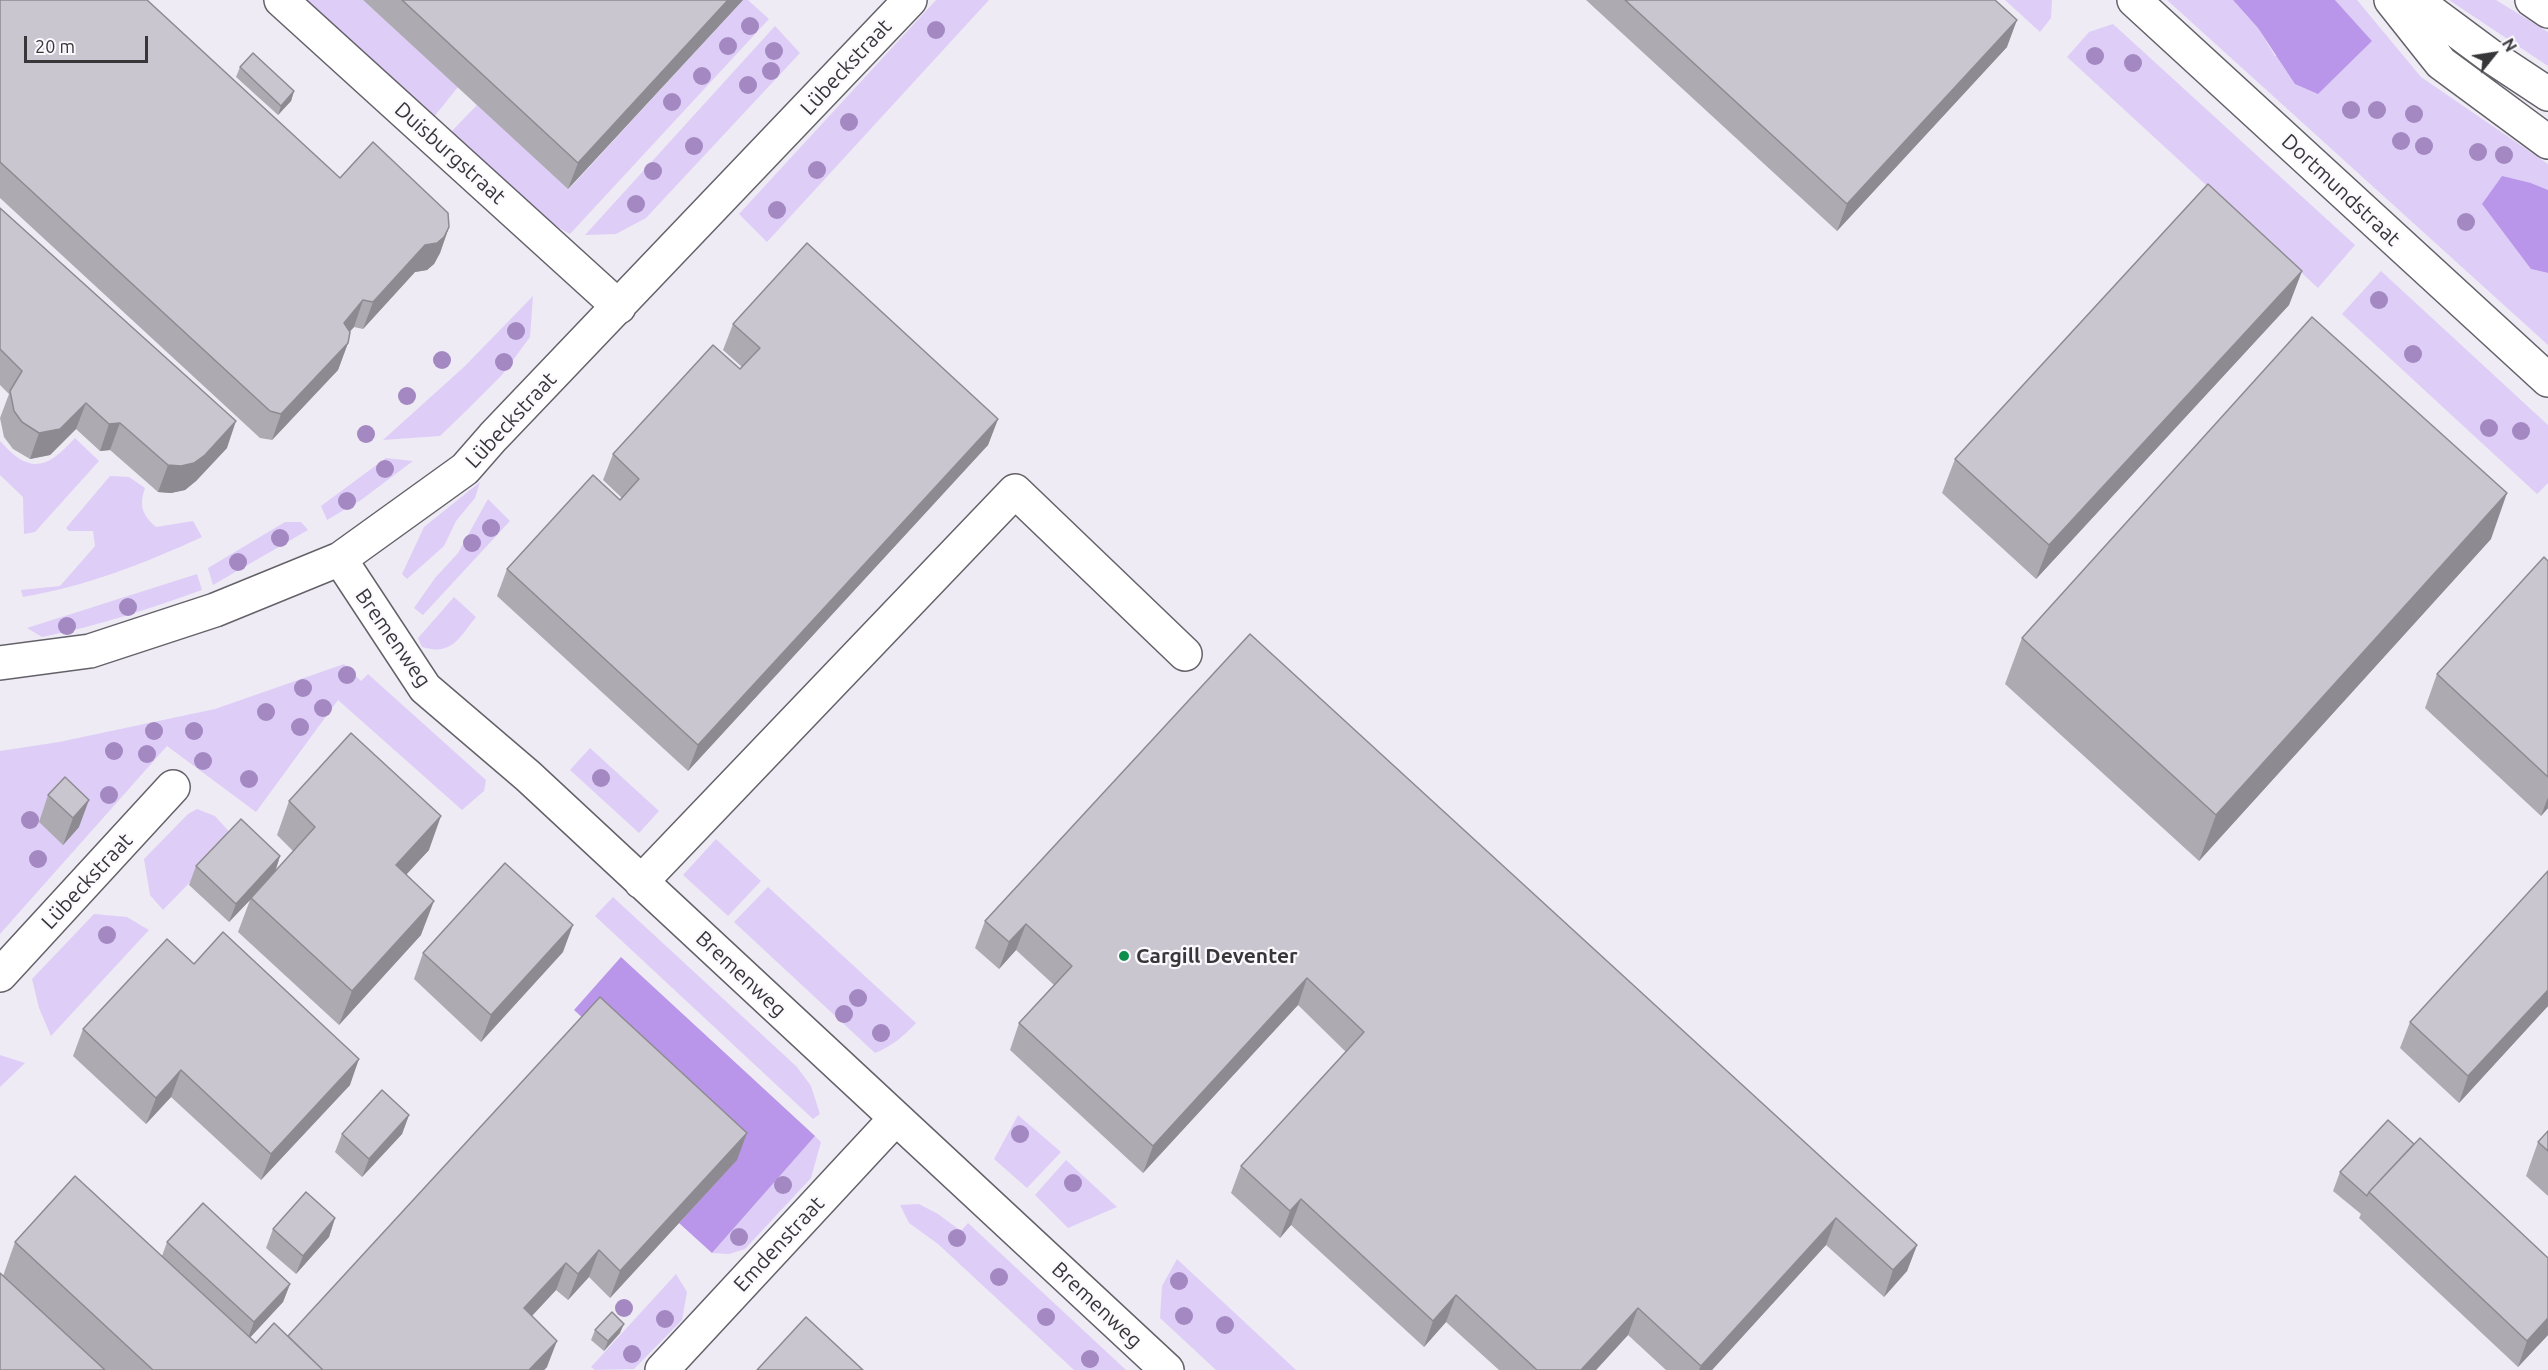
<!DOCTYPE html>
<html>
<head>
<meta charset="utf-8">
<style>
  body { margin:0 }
  #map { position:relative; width:2548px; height:1370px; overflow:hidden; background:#eeebf4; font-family:Ubuntu,sans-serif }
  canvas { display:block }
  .north { position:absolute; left:2464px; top:24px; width:60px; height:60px; -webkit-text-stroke:4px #fbf9fe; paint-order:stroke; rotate:60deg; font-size:16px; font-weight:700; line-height:24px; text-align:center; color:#373639 }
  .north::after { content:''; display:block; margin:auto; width:21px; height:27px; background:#373639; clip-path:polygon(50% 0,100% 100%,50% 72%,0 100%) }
  .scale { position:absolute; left:24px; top:36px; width:124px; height:27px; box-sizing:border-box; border:3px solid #373639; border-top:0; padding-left:8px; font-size:18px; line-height:21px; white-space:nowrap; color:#373639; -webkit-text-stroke:4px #fbf9fe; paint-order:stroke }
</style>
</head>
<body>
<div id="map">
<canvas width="2548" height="1370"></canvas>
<div class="north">N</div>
<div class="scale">20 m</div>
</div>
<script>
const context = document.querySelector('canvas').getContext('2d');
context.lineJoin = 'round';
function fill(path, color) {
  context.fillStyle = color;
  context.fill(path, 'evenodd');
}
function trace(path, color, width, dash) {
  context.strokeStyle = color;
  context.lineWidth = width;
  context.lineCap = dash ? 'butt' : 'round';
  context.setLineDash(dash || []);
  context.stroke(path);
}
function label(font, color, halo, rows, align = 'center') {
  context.font = font + ' Ubuntu,sans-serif';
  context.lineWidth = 4.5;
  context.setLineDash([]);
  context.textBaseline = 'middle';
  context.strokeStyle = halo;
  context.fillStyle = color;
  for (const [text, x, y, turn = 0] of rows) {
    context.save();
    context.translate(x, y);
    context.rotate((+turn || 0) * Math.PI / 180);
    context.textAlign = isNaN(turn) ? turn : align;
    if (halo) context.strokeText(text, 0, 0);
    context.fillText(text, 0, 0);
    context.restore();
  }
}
fill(new Path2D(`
  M300 0H363L458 87 433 118Z
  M743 0H748L769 19 570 234 552 224 448 135 477 105 569 189Z
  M936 0H989L767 242 739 214Z
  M2005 0H2052L2051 18 2040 32Z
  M2167 0H2233L2258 28 2275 56 2372 41 2335 0H2357L2421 77 2548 164V190L2531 183V269L2548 273V345Z
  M2449 0H2496L2548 32V66Z
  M2113 24 2355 245 2318 288 2067 57 2089 32Z
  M775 26 800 53 646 218 616 234 585 235Z
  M2381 271 2548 425V483L2537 494 2342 314Z
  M533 296 530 337 502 375 466 411 440 436 383 440 465 366Z
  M75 438 99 461 35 532 24 534 23 497 0 475V441C30 475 47 469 75 438Z
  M386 458 413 461 361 500 327 520 321 506Z
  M110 476 129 477 145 488C139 505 142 515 156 527L193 521 202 537C143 564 87 586 23 597L21 590 60 586 95 546 93 531H69L66 528Z
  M480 482 475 498 456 521 444 546 407 579 402 574 424 527Z
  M488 499 510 521 423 615 414 608 435 578 458 553Z
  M285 522H301L308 530 213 585 208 568Z
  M197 574 202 590C149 609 98 626 42 637L27 628Z
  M454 597 476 617C459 638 452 656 422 647L418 638Z
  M344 664 361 681 368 674 486 780 484 791 462 810 338 700 256 812 167 746 0 934V751L59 742 215 709Z
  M590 748 659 811 639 833 570 770Z
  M197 809 215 816 234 837 163 910 150 895 144 859 188 814Z
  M716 839 761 881 728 916 683 875Z
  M768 887 916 1023C904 1036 891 1047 875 1053L734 922Z
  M613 897 797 1067 811 1086 820 1114 813 1119 595 916Z
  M94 914 127 917 149 930 51 1036 39 1008 32 979Z
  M0 1055 25 1063 0 1087Z
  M1018 1115 1061 1152 1027 1188 994 1159Z
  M815 1136 821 1142 811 1178 745 1249 729 1254 712 1253Z
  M1066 1160 1117 1207 1068 1228 1035 1195Z
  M919 1204 938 1214 961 1231 968 1223 1126 1370H1074L938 1244 909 1223 900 1205Z
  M1177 1259 1296 1370H1216L1160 1318 1162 1286Z
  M676 1274 687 1292 682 1320 634 1369 595 1370 591 1367Z`), '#decef7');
fill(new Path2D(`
  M2233 0H2335L2372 41 2318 94 2295 84 2258 28Z
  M2502 176 2531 183 2548 190V273L2531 269 2482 204Z
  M621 957 815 1136 712 1253 679 1223 737 1159 574 1010Z`), '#b996e9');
const minor = new Path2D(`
  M281 0 619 307
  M2134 0 2548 380
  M2391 0 2441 63 2548 142
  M2415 0 2489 55 2548 94
  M2532 0 2548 11
  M340 559 425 688 528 776 1167 1370
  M0 663 90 651 215 610 340 559 465 469 493 437 910 0
  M641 882 1015 491 1185 654
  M0 975 173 787
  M662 1370 896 1118`);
trace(minor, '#646169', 36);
trace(minor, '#fff', 33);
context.fillStyle = '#a388c1';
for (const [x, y] of [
  [750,26],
  [936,30],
  [728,46],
  [774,51],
  [2095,56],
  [2133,63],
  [771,71],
  [702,76],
  [748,85],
  [672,102],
  [2351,110],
  [2377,110],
  [2414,114],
  [849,122],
  [2401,141],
  [694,146],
  [2424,146],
  [2478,152],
  [2504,155],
  [817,170],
  [653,171],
  [636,204],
  [777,210],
  [2466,222],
  [2379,300],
  [516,331],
  [2413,354],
  [442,360],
  [504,362],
  [407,396],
  [2489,428],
  [2521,431],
  [366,434],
  [385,469],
  [347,501],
  [491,528],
  [280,538],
  [472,543],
  [238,562],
  [128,607],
  [67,626],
  [347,675],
  [303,688],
  [323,708],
  [266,712],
  [300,727],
  [154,731],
  [194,731],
  [114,751],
  [147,754],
  [203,761],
  [601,778],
  [249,779],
  [109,795],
  [30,820],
  [38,859],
  [107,935],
  [858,998],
  [844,1014],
  [881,1033],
  [1020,1134],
  [1073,1183],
  [783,1185],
  [739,1237],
  [957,1238],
  [999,1277],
  [1179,1281],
  [624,1308],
  [1184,1316],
  [1046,1317],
  [665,1319],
  [1225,1325],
  [632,1354],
  [1090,1359]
]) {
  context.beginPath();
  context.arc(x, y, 9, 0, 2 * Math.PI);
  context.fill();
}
fill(new Path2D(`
  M0 0 340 178 449 227 440 253 434 264 427 270 415 272 363 329 354 327 350 331 348 343 338 370 272 440 260 438 0 198Z
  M363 0H743L568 189Z
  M1586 0H1995L2007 47 1837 231Z
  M240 67 294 91 291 101 278 115 236 77Z
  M0 208 227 448 196 481 185 490 171 493 158 492 110 450 100 451 76 429 50 455 30 459 13 449 4 437 0 418 9 394 0 385Z
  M2302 271 2289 305 2036 579 1942 493 1955 459Z
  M733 324 998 419 988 445 688 771 497 596 507 569 622 498 603 480 613 454 742 367 723 350Z
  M2491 539 2199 861 2005 684 2022 638Z
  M2548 561V808L2541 816 2425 708 2437 674Z
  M1250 634 1917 1245 1907 1271 1884 1297 1826 1245 1712 1370H1666L1628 1335 1596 1370H1499L1446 1322 1424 1347 1291 1225 1280 1238 1231 1193 1241 1166 1346 1052 1298 1005 1143 1173 1010 1050 1019 1023 1054 985 1016 950 999 969 975 948 985 921Z
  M65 777 79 827 63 845 39 822 48 795Z
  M289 801 429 850 406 874 421 935 339 1025 238 932 250 900 229 922 189 885 196 866 280 856 275 872 293 851 277 835Z
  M2548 871V1006L2459 1103 2400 1048 2410 1022Z
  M563 952 481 1042 414 979 423 953Z
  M194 964 350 1085 261 1180 171 1097 146 1124 73 1056 83 1029Z
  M409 1115 402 1134 362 1177 335 1152 342 1134Z
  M2388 1120 2548 1335 2518 1367 2359 1218 2361 1214 2333 1191 2340 1172Z
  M2548 1131V1196L2526 1176 2538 1142Z
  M737 1160 610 1298 589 1277 568 1300 556 1290 532 1316 547 1367 544 1370H0L3 1276 15 1242 162 1256 167 1242 290 1284 283 1302 250 1337 256 1343 288 1336Z
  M335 1218 329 1237 296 1274 266 1248 273 1229Z
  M595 1330 620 1333 604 1351 591 1340Z`), '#adaab2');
fill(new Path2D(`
  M728 0H743L568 189 578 163Z
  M2017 20 2007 47 1837 231 1847 204Z
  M294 91 291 101 278 115 281 106Z
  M449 227 440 253 434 264 427 270 415 272 363 329 373 302 425 245Z
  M2302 271 2289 305 2036 579 2049 545Z
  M363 300 354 327 334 349 344 323Z
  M348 343 338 370 272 440 281 414Z
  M86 403 76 429 50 455 30 459 39 433Z
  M998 419 988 445 688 771 698 745Z
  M236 421 227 448 196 481 185 490 171 493 158 492 168 465Z
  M120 423 110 450 100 451 109 424Z
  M2507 493 2491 539 2199 861 2216 815Z
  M2548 797V808L2541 816Z
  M89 800 79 827 63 845 73 818Z
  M441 816 429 850 384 899 396 865Z
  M280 856 274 875 229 922 236 904Z
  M434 901 421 935 339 1025 352 991Z
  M1026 924 1016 950 999 969 1009 942Z
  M573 925 563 952 481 1042 491 1015Z
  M1307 978 1298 1005 1143 1173 1153 1146Z
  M2548 990V1006L2459 1103 2468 1076Z
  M359 1059 350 1085 261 1180 271 1154Z
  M181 1070 171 1097 146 1124 156 1098Z
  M409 1115 402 1134 362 1177 369 1159Z
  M747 1133 737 1160 610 1298 620 1271Z
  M1301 1199 1291 1225 1280 1238 1290 1211Z
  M335 1218 329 1237 296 1274 303 1256Z
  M1836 1218 1826 1245 1712 1370H1699L1701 1366Z
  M1917 1245 1907 1271 1884 1297 1893 1270Z
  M599 1250 589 1277 568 1300 578 1274Z
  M566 1263 556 1290 514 1335 524 1308Z
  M290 1284 283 1302 247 1341 254 1322Z
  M1456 1295 1446 1322 1424 1347 1433 1321Z
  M1638 1308 1628 1335 1596 1370H1581Z
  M2548 1318V1335L2518 1367 2527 1341Z
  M624 1324 620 1333 604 1351 608 1341Z
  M557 1341 547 1367 544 1370H529Z`), '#8d8b91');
const building = new Path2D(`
  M0 0H147L340 178 373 142 448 213 449 227 444 237 437 243 425 245 373 302 363 300 344 323 350 332 348 343 281 414 270 411 0 162Z
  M402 0H728L578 163Z
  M1625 0H1995L2017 20 1847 204Z
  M253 53 294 91 281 106 240 67Z
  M2208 184 2302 271 2049 545 1955 459Z
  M0 208 236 421 205 455 194 463 181 466 168 465 120 423 109 424 86 403 60 429 39 433 22 422 14 411 10 391 22 371 0 349Z
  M807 243 998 419 698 745 507 569 593 475 620 500 639 479 613 454 713 345 740 369 760 348 733 324Z
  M2312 317 2507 493 2216 815 2022 638Z
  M2544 557 2548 561V777L2437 674Z
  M1250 634 1917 1245 1893 1270 1836 1218 1701 1366 1638 1308 1581 1370H1537L1456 1295 1433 1321 1301 1199 1290 1211 1241 1166 1364 1032 1307 978 1153 1146 1019 1023 1072 966 1026 924 1009 942 985 921Z
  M351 733 441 816 396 865 434 901 352 991 251 898 315 827 289 801Z
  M65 777 89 800 73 818 48 795Z
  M241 819 280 856 236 904 196 866Z
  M505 863 573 925 491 1015 423 953Z
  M2548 871V990L2468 1076 2410 1022Z
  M223 932 359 1059 271 1154 181 1070 156 1098 83 1029 167 939 194 964Z
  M600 997 747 1133 620 1271 599 1250 578 1274 566 1263 524 1308 557 1341 529 1370H323L288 1336Z
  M382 1090 409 1115 369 1159 342 1134Z
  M2388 1120 2414 1144 2369 1192 2367 1196 2340 1172Z
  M2548 1131V1151L2538 1142Z
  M2420 1138 2548 1258V1318L2527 1341 2369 1192Z
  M75 1176 256 1343 274 1323 323 1370H153L15 1242Z
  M306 1192 335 1218 303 1256 273 1229Z
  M203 1203 290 1284 254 1322 167 1242Z
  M0 1273 105 1370H0Z
  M612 1312 624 1324 608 1341 595 1330Z
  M806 1317 863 1370H757Z`);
fill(building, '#c9c6cf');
trace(building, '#8d8b91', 1.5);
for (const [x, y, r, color] of [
  [1124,956,6,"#0d8f4c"]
]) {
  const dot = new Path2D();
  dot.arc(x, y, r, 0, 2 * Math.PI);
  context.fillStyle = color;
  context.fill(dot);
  trace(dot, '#fbf9fe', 2);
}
label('21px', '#373639', '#fbf9fe', [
  ["Lübeckstraat",846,67,-47],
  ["Duisburgstraat",450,153,42],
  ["Dortmundstraat",2341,190,43],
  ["Lübeckstraat",511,420,-47],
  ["Bremenweg",393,638,55],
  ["Lübeckstraat",87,881,-47],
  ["Bremenweg",741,974,43],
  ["Emdenstraat",779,1244,-47],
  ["Bremenweg",1097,1305,43]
]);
label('bold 21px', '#373639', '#fbf9fe', [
  ["Cargill Deventer",1136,956]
], 'left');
</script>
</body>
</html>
